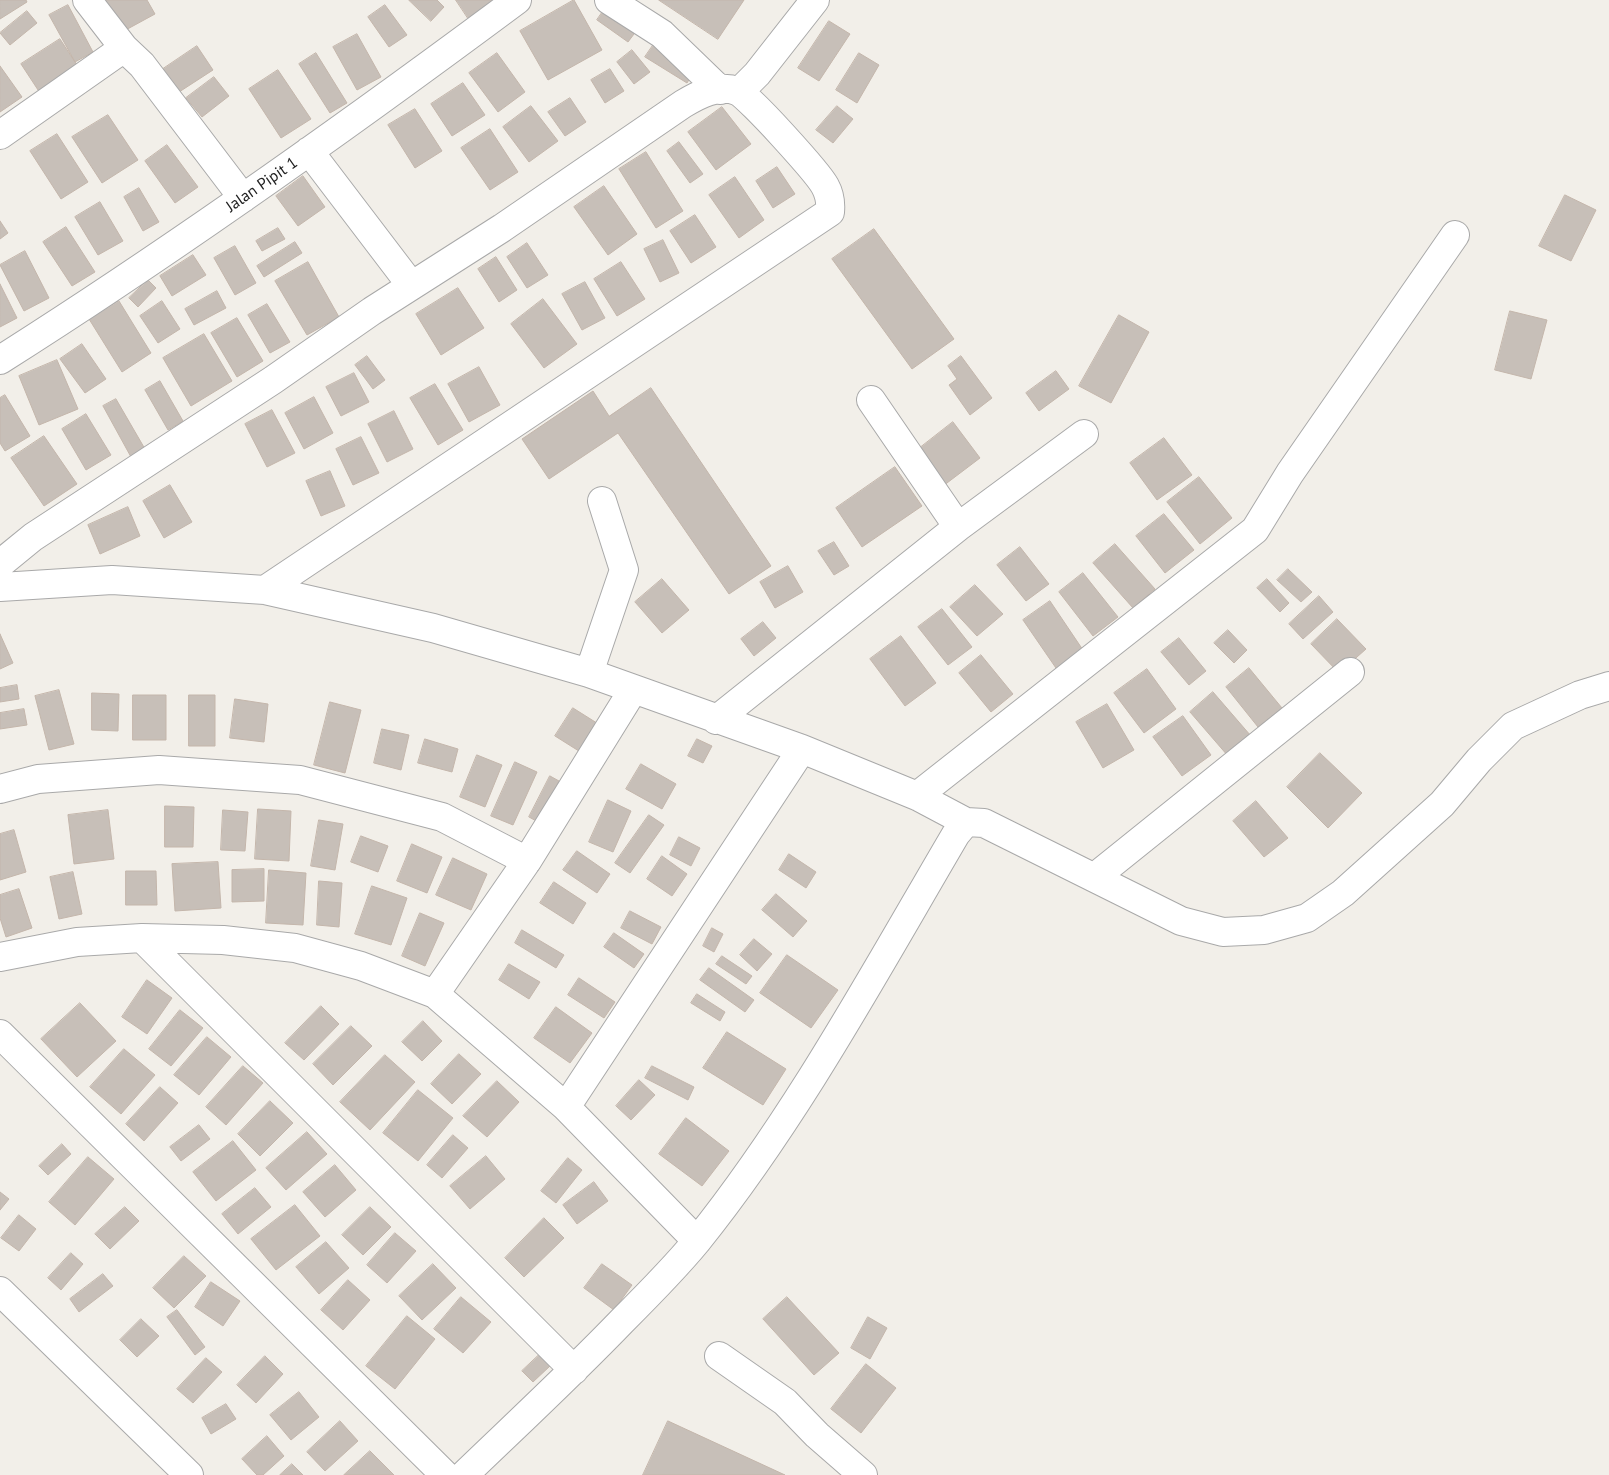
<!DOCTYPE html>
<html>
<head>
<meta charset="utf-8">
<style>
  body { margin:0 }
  canvas { display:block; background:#f2efe9 }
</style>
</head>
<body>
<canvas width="1609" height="1475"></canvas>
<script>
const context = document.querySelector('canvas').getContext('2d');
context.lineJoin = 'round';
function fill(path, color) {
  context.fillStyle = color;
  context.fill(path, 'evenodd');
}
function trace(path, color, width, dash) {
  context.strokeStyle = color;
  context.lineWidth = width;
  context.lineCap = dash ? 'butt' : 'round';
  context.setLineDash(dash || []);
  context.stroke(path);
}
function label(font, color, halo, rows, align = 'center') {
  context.font = font + ' "PT Sans",sans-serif';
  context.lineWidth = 4;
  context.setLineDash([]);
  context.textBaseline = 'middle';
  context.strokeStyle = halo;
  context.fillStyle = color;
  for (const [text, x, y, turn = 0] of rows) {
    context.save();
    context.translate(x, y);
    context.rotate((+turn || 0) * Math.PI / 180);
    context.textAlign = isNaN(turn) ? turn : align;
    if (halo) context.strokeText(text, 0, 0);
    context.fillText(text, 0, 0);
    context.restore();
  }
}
const building = new Path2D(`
  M0 0H26L27 2 0 19Z
  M104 0H147L155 14 122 32Z
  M409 0H437L444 7 431 21Z
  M456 0H496L468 18Z
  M574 0 602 50 548 80 520 31Z
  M659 0H744L718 39Z
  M68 5 93 52 75 62 49 15Z
  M385 5 407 35 389 47 368 17Z
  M606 7 637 30 628 42 597 20Z
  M27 11 37 23 10 45 0 33Z
  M829 21 850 34 819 81 798 68Z
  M357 34 381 77 357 90 333 47Z
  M60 39 79 68 40 93 21 64Z
  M656 41 697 67 687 83 645 57Z
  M197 46 213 70 176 94 160 71Z
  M632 50 650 72 634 84 617 62Z
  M316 53 347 103 330 113 299 64Z
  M497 53 525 92 498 112 469 73Z
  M859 53 879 65 857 103 836 90Z
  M0 66 22 97 0 112Z
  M610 69 624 91 605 103 591 80Z
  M278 70 311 119 281 138 249 89Z
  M214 77 229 96 202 117 186 98Z
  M463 83 485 115 452 136 431 104Z
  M570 98 586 122 565 136 548 112Z
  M531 106 558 141 529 162 503 127Z
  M837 106 853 119 833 143 816 130Z
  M722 107 751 144 716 170 688 132Z
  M415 109 442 151 415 168 388 125Z
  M108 115 138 160 102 183 72 137Z
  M490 129 518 172 490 190 461 148Z
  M57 134 88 182 61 199 30 151Z
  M679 142 703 174 690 183 667 151Z
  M167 145 198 187 175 203 145 161Z
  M646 152 683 211 656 228 619 169Z
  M777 167 795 194 773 208 756 181Z
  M303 176 325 207 298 226 276 196Z
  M735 177 764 220 739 238 709 195Z
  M604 186 637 234 608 255 574 207Z
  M139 188 159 222 143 231 124 197Z
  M1565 195 1596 210 1571 261 1539 246Z
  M100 202 123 241 98 255 75 217Z
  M695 215 716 247 691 263 670 231Z
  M0 221 8 233 0 239Z
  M66 227 95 272 72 286 43 242Z
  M278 228 285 239 262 251 256 241Z
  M874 229 954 339 912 369 832 259Z
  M663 240 679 273 660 282 644 249Z
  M295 242 302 253 264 277 257 266Z
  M527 243 548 275 527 288 507 257Z
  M235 246 256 283 235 295 214 258Z
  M25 251 49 298 24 311 0 265Z
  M193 255 206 275 172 296 160 276Z
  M496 257 517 290 499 302 478 269Z
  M308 262 339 317 307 335 275 281Z
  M621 262 645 299 617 316 594 279Z
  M148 280 156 288 138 307 129 298Z
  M585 282 605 318 582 330 562 294Z
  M0 284 17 318 0 327Z
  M458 288 484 328 441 355 416 314Z
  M217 291 226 308 194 325 185 309Z
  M543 299 577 344 544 368 511 324Z
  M119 301 151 353 122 372 89 319Z
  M162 301 180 329 158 343 140 316Z
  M267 304 290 342 270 353 248 315Z
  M1510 311 1547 320 1531 379 1495 370Z
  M1119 315 1149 332 1111 403 1079 386Z
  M237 318 263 361 237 377 211 333Z
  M204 334 232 381 191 406 163 358Z
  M82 344 106 379 85 393 60 359Z
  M367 356 385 380 373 389 355 365Z
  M961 356 992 398 970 415 949 385 957 379 948 366Z
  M57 360 78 409 39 425 19 376Z
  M479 367 500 405 469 422 448 384Z
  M1056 371 1069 389 1039 411 1026 393Z
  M354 373 369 402 341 416 326 387Z
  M160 381 183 421 168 430 145 390Z
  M435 384 463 430 438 445 410 398Z
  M651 388 771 566 729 594 618 433 549 479 522 439 593 391 609 416Z
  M5 395 30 436 5 451 0 443V398Z
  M314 397 333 433 304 449 285 413Z
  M116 399 145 449 131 457 103 406Z
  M272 410 295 453 267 467 245 424Z
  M394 411 413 449 387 462 368 424Z
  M86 414 111 455 86 470 62 429Z
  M953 422 980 458 943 486 916 451Z
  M44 436 77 484 44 506 11 458Z
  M361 437 379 473 353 485 336 449Z
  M1164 438 1192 475 1157 500 1130 463Z
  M895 467 922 506 862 547 836 508Z
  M330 471 345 506 321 516 306 481Z
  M1199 477 1232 518 1200 544 1167 502Z
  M170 485 192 522 164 538 143 501Z
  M128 507 140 536 100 554 88 525Z
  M1164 514 1194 550 1165 573 1136 536Z
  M834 542 849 566 834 575 818 551Z
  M1115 544 1155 589 1133 608 1093 563Z
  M1020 547 1049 584 1026 601 997 565Z
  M788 566 803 592 775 608 760 582Z
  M1288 569 1312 592 1301 602 1277 580Z
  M1083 573 1118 617 1093 636 1059 592Z
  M662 579 689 610 662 633 635 602Z
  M1267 579 1289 603 1280 612 1257 588Z
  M975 585 1003 614 977 636 950 607Z
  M1319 596 1333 612 1303 639 1289 624Z
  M1050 601 1085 653 1058 671 1023 620Z
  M942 609 972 647 948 665 918 627Z
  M1337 619 1366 649 1339 673 1311 644Z
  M763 622 776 638 754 656 741 639Z
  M1228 630 1247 650 1234 663 1214 643Z
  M0 634 13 663 0 669Z
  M901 636 936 683 905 706 870 659Z
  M1179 638 1206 671 1189 685 1161 652Z
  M981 655 1013 694 991 712 959 673Z
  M1249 668 1282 708 1258 727 1226 687Z
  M1147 669 1176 709 1144 733 1114 693Z
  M17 685 19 699 0 702V688Z
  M59 690 74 744 49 750 35 696Z
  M1213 692 1251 736 1228 756 1190 712Z
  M92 693 119 694 118 731 92 730Z
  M133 695H166V740H133Z
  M189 695H215V746H189Z
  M235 699 268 704 264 742 230 738Z
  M330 702 361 710 345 773 314 765Z
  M1107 704 1134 750 1103 768 1076 722Z
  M573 708 600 725 582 753 555 736Z
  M24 709 27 725 0 729V713Z
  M1183 716 1211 755 1182 776 1153 737Z
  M382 729 409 735 401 770 374 763Z
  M425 739 458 749 452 772 418 763Z
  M697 739 712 746 703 763 688 756Z
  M1320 753 1362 793 1328 828 1287 787Z
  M477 755 502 765 485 807 460 797Z
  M515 762 537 772 513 825 491 816Z
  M641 764 676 784 662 809 626 789Z
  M550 776 559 781 538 822 529 817Z
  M608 800 631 811 613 852 589 842Z
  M1256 801 1288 838 1264 857 1233 821Z
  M165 806 194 807 193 847H165Z
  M258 809 291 811 289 861 255 859Z
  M108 810 114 859 74 864 68 815Z
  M223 810 248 812 245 851 221 850Z
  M649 815 664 825 630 873 615 863Z
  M319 820 343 824 335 870 311 866Z
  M14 830 26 872 0 880V834Z
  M361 836 388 846 378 872 351 862Z
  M679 837 700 848 691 866 670 855Z
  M412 844 442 857 427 893 397 881Z
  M577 851 610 874 597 893 563 870Z
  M789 854 816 872 806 888 779 870Z
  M662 856 687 874 672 896 647 879Z
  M453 858 487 874 471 910 436 895Z
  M218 862 221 908 175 911 172 864Z
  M264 869V901L232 902V870Z
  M269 870 306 873 303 925 266 923Z
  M126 871H156L157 905H126Z
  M73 872 82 914 59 919 50 877Z
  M319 881 342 883 339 927 317 925Z
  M554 882 586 903 573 924 540 903Z
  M372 886 407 898 391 945 355 934Z
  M19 889 32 928 6 937 0 918V895Z
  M776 894 807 921 793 937 762 910Z
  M630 911 661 927 652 944 621 928Z
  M420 913 444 923 425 966 402 956Z
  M712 928 723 934 714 952 703 946Z
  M522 930 564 955 556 968 515 943Z
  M614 933 644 954 634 968 604 947Z
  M754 939 772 954 757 971 740 955Z
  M787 955 838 990 811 1028 760 993Z
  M722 956 752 976 746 984 716 964Z
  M509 964 540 982 529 999 499 980Z
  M709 968 754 1000 745 1012 700 980Z
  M579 978 615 1002 604 1018 568 995Z
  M147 980 172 998 147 1034 122 1017Z
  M697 994 725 1012 720 1021 691 1003Z
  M80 1003 116 1041 77 1077 41 1039Z
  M321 1006 339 1024 304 1060 285 1043Z
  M556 1007 592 1033 570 1063 534 1038Z
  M180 1010 203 1028 171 1066 149 1049Z
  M423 1021 442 1041 422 1061 402 1042Z
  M351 1026 372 1046 333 1085 313 1064Z
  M727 1032 786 1069 763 1105 703 1068Z
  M207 1037 231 1057 199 1095 174 1075Z
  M124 1049 155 1075 121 1114 90 1087Z
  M459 1054 481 1074 452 1104 431 1084Z
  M385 1055 415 1082 370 1130 340 1102Z
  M243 1066 263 1083 226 1125 206 1107Z
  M652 1066 694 1087 688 1100 645 1078Z
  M639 1080 655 1095 631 1120 616 1106Z
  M497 1081 519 1102 487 1137 463 1116Z
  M160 1087 178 1103 144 1141 126 1124Z
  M418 1090 453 1118 418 1161 383 1133Z
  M270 1101 293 1123 260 1156 238 1134Z
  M686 1118 729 1151 702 1186 659 1154Z
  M199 1125 210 1139 181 1161 170 1147Z
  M307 1132 327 1154 286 1190 266 1168Z
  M453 1135 468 1148 442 1178 427 1165Z
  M233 1141 256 1170 216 1201 193 1172Z
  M62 1144 71 1154 48 1175 39 1166Z
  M486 1156 505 1179 470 1209 450 1186Z
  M88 1157 114 1179 75 1225 49 1202Z
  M568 1158 582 1170 556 1203 541 1191Z
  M335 1165 356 1190 325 1217 303 1192Z
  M594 1182 608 1201 577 1224 563 1205Z
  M255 1188 271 1207 238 1234 222 1214Z
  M0 1192 9 1199 0 1210Z
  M295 1205 320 1236 276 1270 251 1239Z
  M125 1207 139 1221 110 1249 95 1234Z
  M370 1207 391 1227 363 1255 342 1235Z
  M19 1215 36 1229 19 1251 1 1238Z
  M544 1218 564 1238 524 1277 505 1258Z
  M395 1233 416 1251 387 1283 367 1265Z
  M326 1242 349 1268 319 1294 296 1267Z
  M71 1253 83 1264 61 1290 48 1278Z
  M184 1256 206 1276 174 1308 153 1288Z
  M433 1264 456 1288 422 1320 399 1296Z
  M602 1264 632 1285 614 1310 584 1288Z
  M103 1274 113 1286 79 1312 70 1299Z
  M348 1280 370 1300 343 1330 321 1310Z
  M211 1282 240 1301 223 1326 195 1307Z
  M461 1297 491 1322 463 1353 434 1329Z
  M787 1297 839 1353 814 1375 763 1319Z
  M177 1310 205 1347 195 1355 167 1317Z
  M407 1316 435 1339 395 1389 366 1366Z
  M868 1317 887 1328 870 1359 851 1348Z
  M141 1319 159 1336 137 1357 120 1340Z
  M539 1355 550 1366 533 1382 522 1371Z
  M265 1356 283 1374 256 1403 237 1385Z
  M206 1358 222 1372 193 1403 177 1389Z
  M866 1364 896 1388 861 1433 831 1409Z
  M299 1392 319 1417 291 1440 270 1415Z
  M226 1404 236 1419 211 1434 202 1418Z
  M340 1421 358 1441 325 1471 307 1452Z
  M668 1421 785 1475H643Z
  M267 1436 284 1456 263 1475H257L242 1459Z
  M370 1451 394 1475H344Z
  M292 1464 303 1475H280Z`);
fill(building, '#c7bfb8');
trace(building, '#c4b6ab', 1);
const minor = new Path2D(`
  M87 0 124 48 142 65 243 198
  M609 0 662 34 720 90
  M739 92 757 74 815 0
  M0 135 124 48
  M309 151 411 285
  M0 360C177 248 349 125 517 0
  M871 400 958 527
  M0 564 33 537 273 380 372 311 502 228 683 104C698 95 718 84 737 91 749 96 818 173 825 186 830 195 831 202 830 212L265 590
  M0 587 112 580 265 590 433 628 589 673 802 749 917 796 966 822 984 823 1181 921 1223 932 1264 930 1307 918 1343 893 1442 804 1479 760 1513 726 1580 695 1609 686
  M589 673 624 570 602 501
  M716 720 958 527 1084 434
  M0 789 38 779 159 770 300 780 442 817 527 861
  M917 796 1255 530 1290 473 1455 235
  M1095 877 1350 672
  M142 938 574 1370
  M0 957 77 942 142 938 223 940 295 948 361 966 435 994 566 1107 697 1241
  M435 994 527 861 633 690
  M0 1034 445 1475
  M566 1107 802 749
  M0 1291 189 1475
  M719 1356 785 1402 817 1435 863 1475
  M464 1475C517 1424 571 1374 622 1321 648 1295 674 1269 697 1241 796 1118 876 970 956 834L966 822`);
trace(minor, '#a9a9a9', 30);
trace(minor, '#fff', 28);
label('16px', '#222', '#fff', [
  ["Jalan Pipit 1",262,185,-35]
]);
</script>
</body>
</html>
